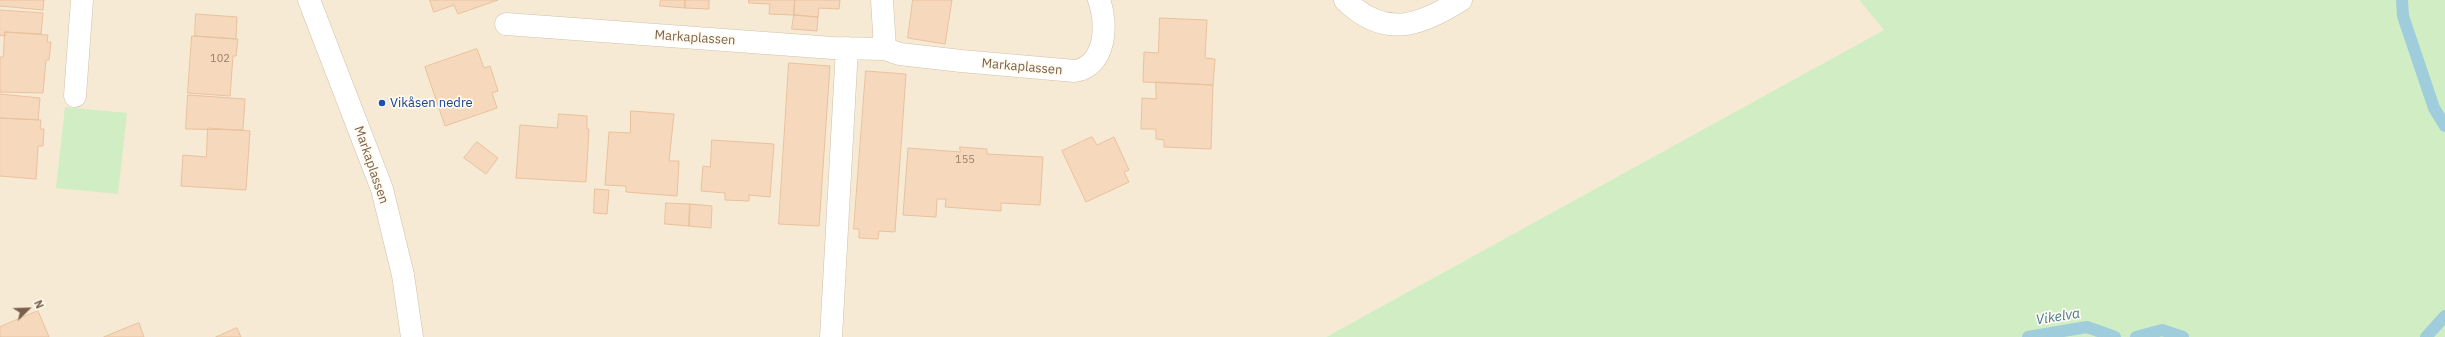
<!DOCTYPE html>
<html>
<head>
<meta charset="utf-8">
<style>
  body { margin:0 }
  #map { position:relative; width:2445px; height:337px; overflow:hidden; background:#fef7e7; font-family:"IBM Plex Sans",sans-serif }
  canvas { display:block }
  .north { position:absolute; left:8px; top:289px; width:40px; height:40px; -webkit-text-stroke:3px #fffaef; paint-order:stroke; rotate:67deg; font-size:11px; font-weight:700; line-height:16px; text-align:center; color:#7b6049 }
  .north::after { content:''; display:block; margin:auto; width:14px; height:18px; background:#7b6049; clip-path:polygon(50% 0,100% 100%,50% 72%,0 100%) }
</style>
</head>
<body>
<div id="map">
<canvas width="2445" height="337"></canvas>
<div class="north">N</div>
</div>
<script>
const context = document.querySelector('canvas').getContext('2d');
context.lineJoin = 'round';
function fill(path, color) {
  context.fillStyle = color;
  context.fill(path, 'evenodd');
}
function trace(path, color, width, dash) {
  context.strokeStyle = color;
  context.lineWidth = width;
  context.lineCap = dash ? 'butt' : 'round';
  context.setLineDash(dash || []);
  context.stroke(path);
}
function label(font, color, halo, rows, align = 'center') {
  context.font = font + ' "IBM Plex Sans",sans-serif';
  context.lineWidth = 3.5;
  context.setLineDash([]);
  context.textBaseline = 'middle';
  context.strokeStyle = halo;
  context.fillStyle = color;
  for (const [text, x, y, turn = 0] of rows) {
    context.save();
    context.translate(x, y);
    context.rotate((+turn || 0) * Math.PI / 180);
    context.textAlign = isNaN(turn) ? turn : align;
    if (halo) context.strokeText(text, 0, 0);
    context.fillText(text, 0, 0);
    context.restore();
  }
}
fill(new Path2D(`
  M0 0H1859L1885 30 1326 337H0Z`), '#f6ead5');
fill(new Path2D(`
  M1859 0H2445V337H1326L1884 30Z
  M65 107 127 113 118 194 56 188Z`), '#d1edc4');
trace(new Path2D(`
  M2402 0 2403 16 2434 108 2445 126
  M2028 337 2087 327 2115 337
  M2136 337 2162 330 2183 337
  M2426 337 2445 316`), '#9fcddc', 12);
const building = new Path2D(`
  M0 0H44L43 10 0 6Z
  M430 0H498L458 14 454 5 434 12Z
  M661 0H685V8L660 6Z
  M685 0H709V9L685 8Z
  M749 0H795L794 15 769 14 770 4 749 3Z
  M795 0H840L839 9 819 8 818 17 794 15Z
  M913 0H952L945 44 908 38Z
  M0 10 43 13 41 34 5 32V36L0 35Z
  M196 14 237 17 236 39 195 36Z
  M794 15 818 17 817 31 792 29Z
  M1160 18 1207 20 1205 58 1215 59 1213 85 1143 82 1144 52 1158 53Z
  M5 32 48 35 47 42H51L49 60H46L43 93 0 92V57H3Z
  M192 36 238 39 236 56H233L230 96 188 93Z
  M477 49 484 68 490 66 498 91 492 93 497 108 445 126 425 67Z
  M789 63 830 66 819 226 779 224Z
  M866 71 906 74 895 232 879 231 878 239 859 238V229H854Z
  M1156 82 1213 85 1211 149 1164 147V140L1156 139V129H1141L1142 98 1156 99Z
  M0 94 40 98 38 120 0 118Z
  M188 95 245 99 243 130 186 129Z
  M631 111 674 114 669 161H679L677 196 626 192V186L605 185 609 132 630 133Z
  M559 114 587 116V129H589L586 182 516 178 520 125 557 128Z
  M0 118 41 120 40 129H44L43 146H38L36 179 0 176Z
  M208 128 250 131 246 190 181 186 183 155 206 157Z
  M1092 137 1097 145 1114 137 1129 170 1124 172 1129 182 1086 202 1062 151Z
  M712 140 774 144 770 197 749 195V201L725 200V193L701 191 703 166 710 167Z
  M477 142 498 158 486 174 464 158Z
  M960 147 987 149V154L1043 157 1040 205 1001 203V211L945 207 946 199H937L936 217 903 215 908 148 960 152Z
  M595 189 609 190 607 214 594 213Z
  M666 203 690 204 689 226 665 224Z
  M690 204 712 206 711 228 689 226Z
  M38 311 49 337H0V327Z
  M139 323 144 337H104Z
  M237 328 241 337H216Z`);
fill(building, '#f6d9bd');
trace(building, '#eac19c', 1);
const minor = new Path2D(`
  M309 0 382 189 403 275 412 337
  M1345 0C1385 39 1420 26 1461 0
  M506 24 833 48 885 49 882 0
  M885 49 900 54 961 61 1075 71C1106 66 1108 24 1099 0
  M75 96 82 0
  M831 337 847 48`);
trace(minor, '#d2c0ab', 23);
trace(minor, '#fff', 22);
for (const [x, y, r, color] of [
  [382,103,4,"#1a4fb4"]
]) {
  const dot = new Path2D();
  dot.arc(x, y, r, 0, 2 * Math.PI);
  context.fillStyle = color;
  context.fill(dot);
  trace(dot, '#fffaef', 1.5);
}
label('11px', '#9a7e66', null, [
  ["102",220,59],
  ["155",965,160]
]);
label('13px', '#7b6049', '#fffaef', [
  ["Markaplassen",695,38,4],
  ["Markaplassen",1022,67,5],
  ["Markaplassen",371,165,71]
]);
label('13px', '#164399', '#fffaef', [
  ["Vikåsen nedre",390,103]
], 'left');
label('italic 14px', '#417a90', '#fffaef', [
  ["Vikelva",2058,317,-9]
]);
</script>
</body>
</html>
